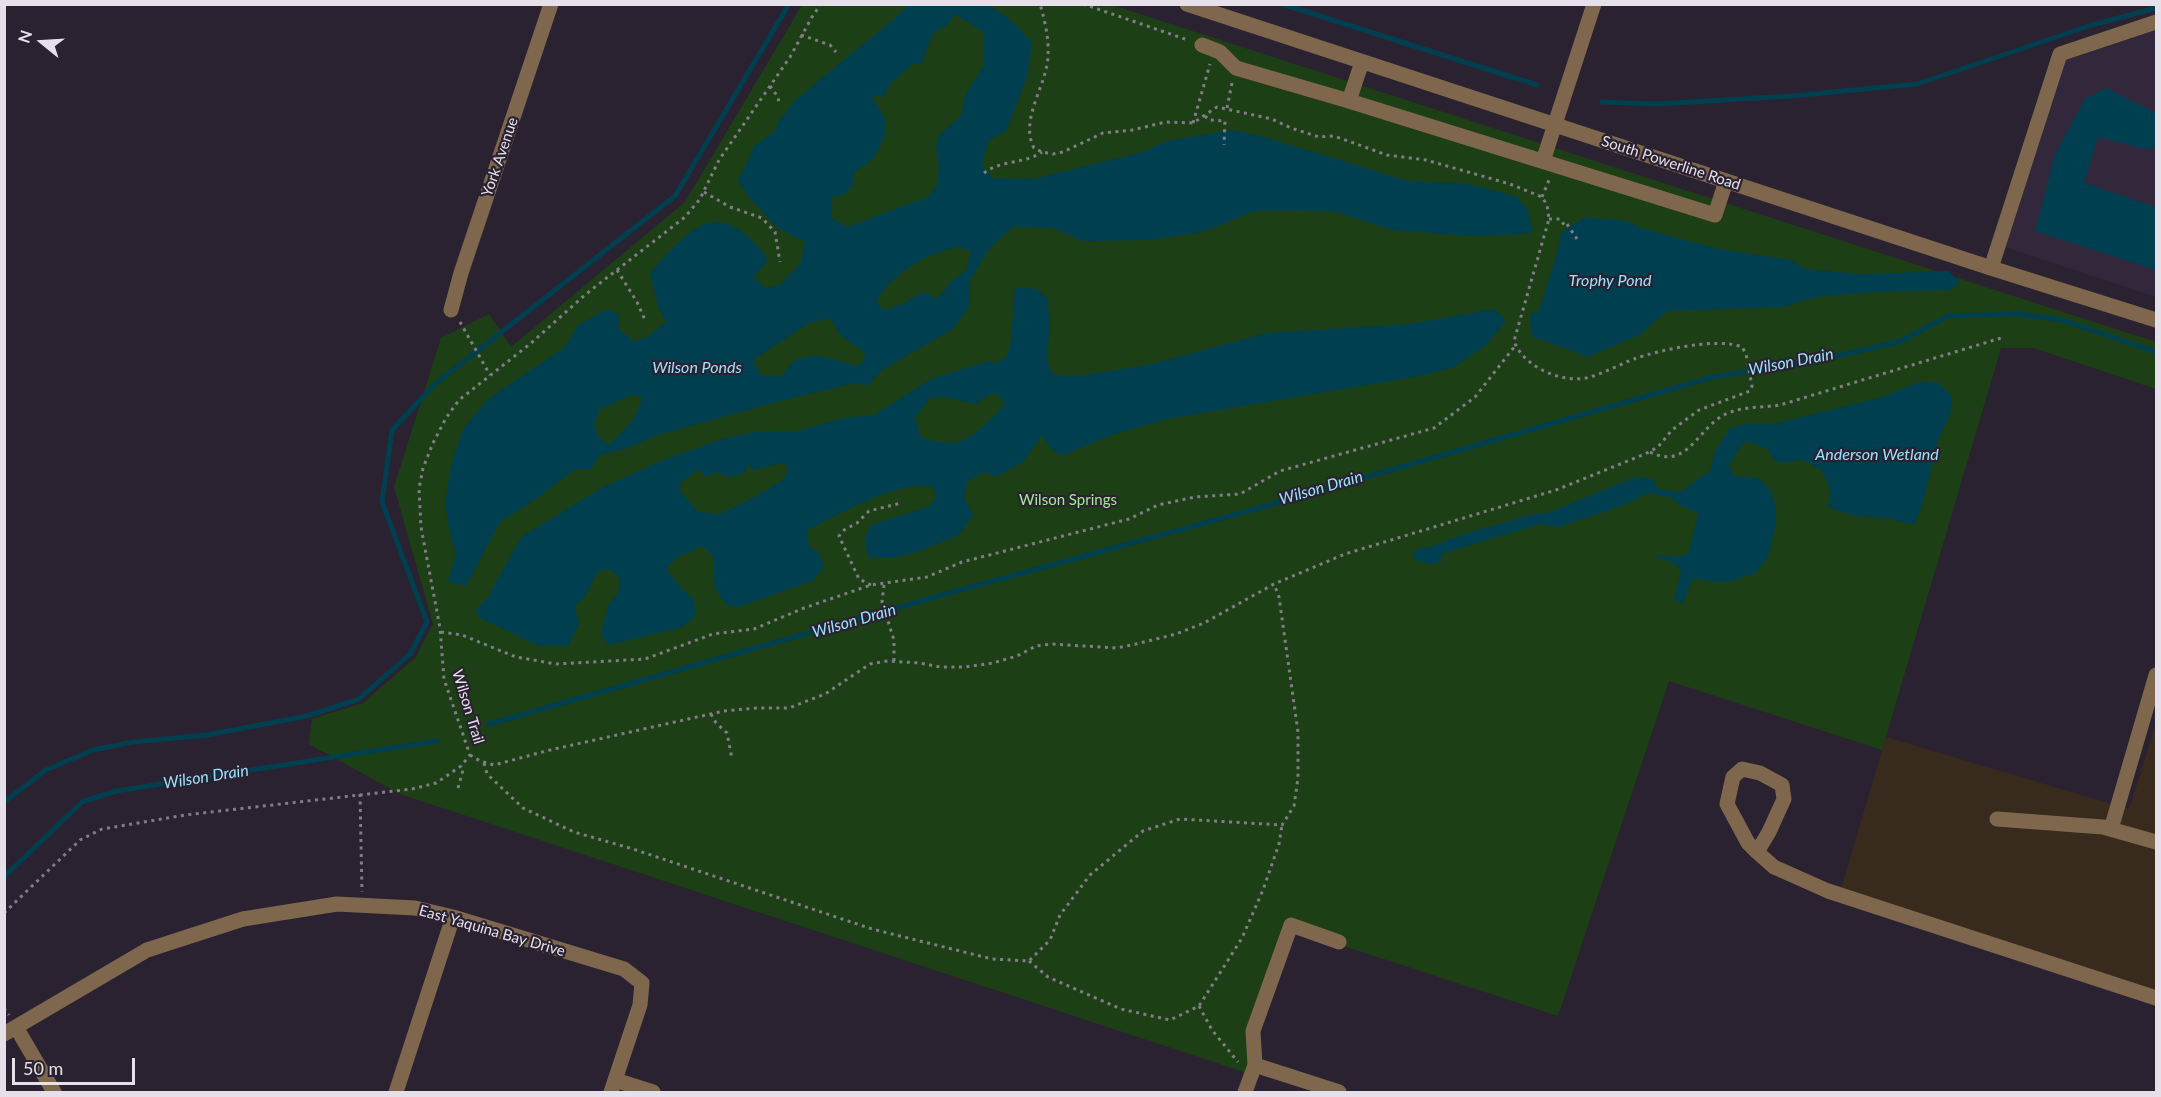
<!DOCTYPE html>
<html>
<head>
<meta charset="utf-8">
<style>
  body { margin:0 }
  #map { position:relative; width:2161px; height:1097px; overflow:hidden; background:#2a2230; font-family:Lato,sans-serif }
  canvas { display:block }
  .frame { position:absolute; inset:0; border:6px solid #e5e0ea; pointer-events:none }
  .north { position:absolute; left:12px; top:12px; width:60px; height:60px; -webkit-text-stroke:4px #2a2230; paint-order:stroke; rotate:288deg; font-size:16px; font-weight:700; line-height:24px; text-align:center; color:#e5e0ea }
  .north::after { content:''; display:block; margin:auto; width:21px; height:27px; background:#e5e0ea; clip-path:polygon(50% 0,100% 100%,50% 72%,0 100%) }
  .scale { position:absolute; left:12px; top:1058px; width:123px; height:27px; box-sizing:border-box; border:3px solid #e5e0ea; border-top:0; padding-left:8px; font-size:18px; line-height:21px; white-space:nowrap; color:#e5e0ea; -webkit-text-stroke:4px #2a2230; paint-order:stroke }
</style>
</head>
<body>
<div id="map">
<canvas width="2161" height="1097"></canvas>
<div class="frame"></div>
<div class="north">N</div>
<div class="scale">50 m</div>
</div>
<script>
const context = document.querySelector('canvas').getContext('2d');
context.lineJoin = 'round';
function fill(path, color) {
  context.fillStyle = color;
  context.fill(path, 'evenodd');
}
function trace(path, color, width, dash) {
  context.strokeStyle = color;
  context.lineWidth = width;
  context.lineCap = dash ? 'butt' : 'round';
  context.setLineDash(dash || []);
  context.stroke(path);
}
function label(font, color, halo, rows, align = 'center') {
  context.font = font + ' Lato,sans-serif';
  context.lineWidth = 4.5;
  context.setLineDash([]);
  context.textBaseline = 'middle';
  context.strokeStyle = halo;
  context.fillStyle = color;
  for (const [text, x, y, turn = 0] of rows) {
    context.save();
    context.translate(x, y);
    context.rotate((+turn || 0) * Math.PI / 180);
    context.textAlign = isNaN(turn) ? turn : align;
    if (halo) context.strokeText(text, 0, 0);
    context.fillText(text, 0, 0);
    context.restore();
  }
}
fill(new Path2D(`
  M2156 724V995L1840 892 1886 737 2129 809Z`), '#382a1d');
fill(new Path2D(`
  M2156 27V297L2005 247 2069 50Z`), '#32273b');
fill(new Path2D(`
  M802 5H1112L2156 342V389L2034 348H2001L1882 750 1669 681 1558 1016 1292 929 1247 1073 400 794 309 744 312 719 363 703 415 658 433 624 394 487 441 338 489 314 511 347 685 202Z`), '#1d3f15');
fill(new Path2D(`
  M909 5H989L1013 22 1032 42 1027 77 1006 131 988 141 982 165 992 178 1033 179 1143 152 1166 141 1232 130 1264 137 1408 181 1468 184 1515 196 1527 208 1533 232 1511 235 1469 236 1392 230 1336 212 1300 210 1255 211 1203 232 1150 240 1083 241 1052 228 1013 227 990 248 969 282V307L953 329 882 370 867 386 855 383 784 400 655 436 628 448 600 455 591 469H576L530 503 500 522 466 586 448 582 456 553 450 534 445 503 451 465 463 429 488 399 565 347 578 325 607 309 619 315 618 328 633 341 647 337 666 322 659 309 650 274C660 260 692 225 708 223 734 218 755 241 768 260L754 277 765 288 780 285 801 262 805 242 779 229 750 199 738 181 755 145 774 132 779 121 794 101 889 23ZM954 14 984 32V65L965 95 961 116 939 135 936 148 939 168 937 184 930 196 847 227 832 218 831 198 847 193 853 184 854 173 874 158 885 136 886 120 871 95 883 97 890 84 913 64H921L934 32 948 25ZM960 247 971 252 966 271 952 280 937 299 924 292 902 304 884 310 876 303C887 276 931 250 960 247ZM830 318 840 335 864 352 865 359 857 366C838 362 814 349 795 361 790 364 786 372 782 376H761L753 360 809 323ZM632 395 642 397C638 417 624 431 609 444L599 439 594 424 600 409Z
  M2106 88 2156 113V148L2144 149 2098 137 2084 183 2156 207V270L2035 231 2055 154 2085 99Z
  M1585 217 1627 221 1641 228 1719 249 1791 260 1805 269 1860 274 1949 271 1960 283 1950 290 1878 292 1816 297 1783 307 1667 311 1641 334 1588 357 1531 336 1530 314 1539 311 1558 250 1561 232Z
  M1015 287 1037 289 1047 298 1050 319 1047 361 1052 373 1060 376H1079L1152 364 1266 333 1409 324 1494 309 1506 320 1486 345 1454 367 1420 376 1167 419 1112 435 1061 456 1049 447 1042 435 1024 461 996 477 985 472 967 481 964 497 973 515 959 535 917 552 894 558H870C863 545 864 537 871 525L930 506 936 496 933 487C904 477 835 516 807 530L809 546 818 552 824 566 814 580 739 607 726 605C722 599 717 593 715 587 710 569 722 558 702 546L674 559 667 570 682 589 694 599 696 616 680 628 608 645 601 633 609 604 618 593 620 579 610 569 598 572 584 598 575 606 579 625 568 646H539L480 618 475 610 488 597 521 537 603 487 668 458 722 439 759 431H798L843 418 874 415 931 379 988 361 996 363 1007 357 1011 340ZM997 394 1005 403C997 414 972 439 958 442 946 444 932 441 921 437L915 418 930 398 945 397 976 404 989 395ZM782 463 789 468 783 480 756 496 720 514 698 512 680 491 681 482 696 471H701L704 476 712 475 716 471C729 480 733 477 747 471L748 464 753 470Z
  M1918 382H1937L1951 395C1953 419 1944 423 1937 444 1929 471 1927 499 1914 525L1886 518 1855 516 1828 507 1830 488 1821 470 1803 460 1782 463 1774 460 1768 450 1753 443 1744 442 1729 464 1733 476 1758 478 1770 490 1775 504 1776 523 1768 557 1754 574C1745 575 1740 579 1732 581 1720 584 1704 580 1693 578L1683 603 1674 600 1681 570 1675 564 1653 555 1679 557 1689 552 1698 513 1679 505 1673 498 1648 493 1624 505 1559 527 1540 524 1441 554V561L1430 565 1416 560 1412 553 1419 548 1433 546 1461 535 1537 513H1547L1636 477 1653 479 1658 489 1680 492 1711 470 1714 453 1729 429 1743 424H1773L1886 396Z`), '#003f50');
trace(new Path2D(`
  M1282 4 1537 85
  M1602 102 1657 104 1791 96 1917 84 2092 25 2156 8
  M489 724 938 596 1252 510 1713 377 1831 357 1899 342 1948 316 2019 314 2062 320 2156 352
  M4 802 46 770 93 750 133 742 207 735 307 716 359 699 410 654 427 622 382 502 392 430 435 384 675 196 789 4
  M4 877 82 802 116 791 437 741`), '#003f50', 5);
trace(new Path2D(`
  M1083 4 1188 40
  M801 35 830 45 836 52
  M770 86 778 97 779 103
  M1227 108 1232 83
  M1205 116 1209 120 1225 121 1224 145
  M1193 123 1210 64
  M984 173C1000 160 1025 164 1042 152
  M704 192 730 207 762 218 775 232 780 262
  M1542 197 1549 180
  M1549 219H1560L1565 226 1567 224 1577 239
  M617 270 637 302 645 320
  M460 322 490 375
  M1650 452C1686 470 1696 432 1722 416 1739 406 1761 408 1780 405L2001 338
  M871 585 859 579 839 536 844 530 857 523 869 511 901 503
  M884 585 882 602 894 640V661
  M441 632 462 635 516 657 556 664 645 659 713 634 754 629 804 608 871 585 927 577 962 562 1129 519 1158 505 1195 497 1240 494 1280 471 1434 428 1475 397 1515 346
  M711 714 716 723 727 733 732 759
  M470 755 480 761 494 765 550 750 724 711 756 708H789L825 694 870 664 888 661 920 663 940 667H965L993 663 1017 656 1036 646 1051 644 1117 648 1136 644 1176 634 1204 623 1274 584 1345 554 1556 490 1645 454 1658 447 1672 430 1699 410 1750 391 1752 386 1746 354 1742 347C1718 337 1659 350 1634 359 1618 365 1603 374 1586 378 1560 383 1523 366 1514 341L1549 219 1547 205 1542 197 1510 184 1426 160 1387 155 1334 136 1319 137 1291 128 1272 119 1217 107 1193 123 1166 122 1132 130 1103 133 1063 152 1053 154 1042 152 1034 148C1019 119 1047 86 1048 56 1049 39 1045 21 1040 4
  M484 763 487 774 523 808 574 832 633 849 872 929 992 959 1029 961 1050 940 1060 915 1090 875 1143 831 1180 819 1282 825 1294 806 1298 778V732L1279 597 1274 584
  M458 788 463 770 461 766
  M360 794 362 892
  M4 913 80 840 102 829 185 815 412 789 436 783 461 766 470 755 444 679 440 628 421 527 419 489 423 468 433 443 446 418 459 400 530 344 586 294 685 217 700 199 719 160 790 57 812 17 821 4
  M1029 961 1048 977 1121 1009 1170 1020 1199 1006 1242 938 1263 890 1279 844 1282 825
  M1199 1006 1212 1030 1238 1062
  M4 1008 9 1015`), '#837c88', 3, [3, 4.5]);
trace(new Path2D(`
  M1187 4 1991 268 2156 320
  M1202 45 1220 52 1236 68 1349 101
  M1362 62 1349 101 1715 215 1726 181
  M1543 161 1594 4
  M1991 268 2060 54 2156 22
  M451 310 461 273 551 4
  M1742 769 1760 773 1782 785 1784 799 1769 832 1757 852 1748 843 1727 804 1733 777Z
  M1997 819 2103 827 2156 842
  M2111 829 2156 675
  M1757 852 1774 867 1828 891 2156 998
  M16 1027 54 1092
  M4 1034 147 950 243 919 337 904 415 908 453 917 624 969 642 983 640 1005 611 1092
  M1255 1065 1339 1092
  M615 1080 653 1092
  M396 1092 453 917
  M1245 1092 1255 1065 1253 1031 1291 925 1339 942`), '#7f674e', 15);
label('15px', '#e5e0ea', '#2a2230', [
  ["York Avenue",500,157,-71],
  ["South Powerline Road",1671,163,18],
  ["Wilson Trail",468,707,73],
  ["East Yaquina Bay Drive",492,931,16]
]);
label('15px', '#a1e992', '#2a2230', [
  ["Wilson Springs",1068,500]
]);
label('italic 16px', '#99e2fe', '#2a2230', [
  ["Trophy Pond",1610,281],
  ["Wilson Drain",1791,362,-11],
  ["Wilson Ponds",697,368],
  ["Anderson Wetland",1877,455],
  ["Wilson Drain",1321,488,-16],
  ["Wilson Drain",854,621,-16],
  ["Wilson Drain",206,777,-9]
]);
</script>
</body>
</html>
